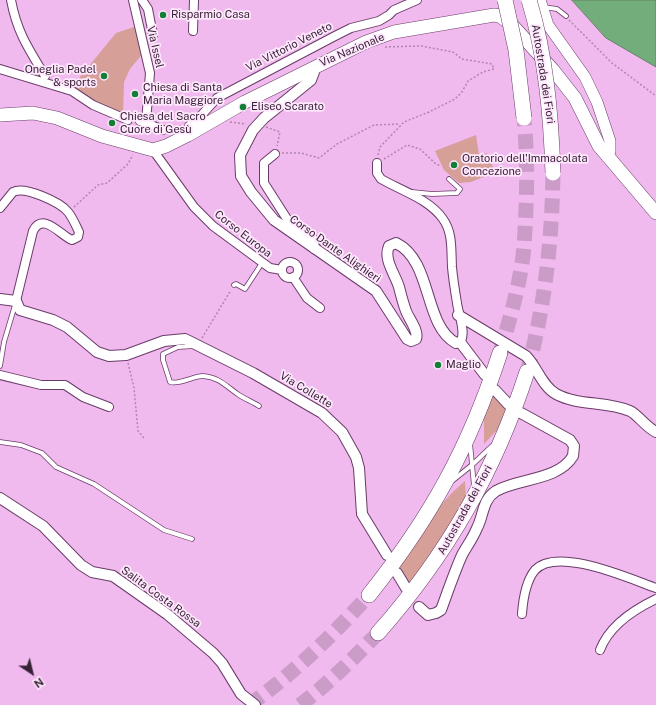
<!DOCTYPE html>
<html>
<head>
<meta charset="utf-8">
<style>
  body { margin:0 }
  #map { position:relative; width:656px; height:705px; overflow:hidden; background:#f1baee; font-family:"Public Sans",sans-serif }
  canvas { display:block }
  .north { position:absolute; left:12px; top:653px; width:40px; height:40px; -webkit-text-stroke:3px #ffe8fd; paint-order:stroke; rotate:145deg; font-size:11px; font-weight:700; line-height:16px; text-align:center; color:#372236 }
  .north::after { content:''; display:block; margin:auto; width:14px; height:18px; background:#372236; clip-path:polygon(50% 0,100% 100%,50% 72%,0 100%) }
</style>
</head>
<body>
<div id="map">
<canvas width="656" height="705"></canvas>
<div class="north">N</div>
</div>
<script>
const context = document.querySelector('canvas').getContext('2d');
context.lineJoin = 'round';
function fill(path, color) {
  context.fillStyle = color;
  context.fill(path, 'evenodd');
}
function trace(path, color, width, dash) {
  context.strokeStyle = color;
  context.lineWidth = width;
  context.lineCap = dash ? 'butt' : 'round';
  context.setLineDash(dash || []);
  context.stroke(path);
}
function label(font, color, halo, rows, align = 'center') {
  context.font = font + ' "Public Sans",sans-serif';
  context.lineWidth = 3.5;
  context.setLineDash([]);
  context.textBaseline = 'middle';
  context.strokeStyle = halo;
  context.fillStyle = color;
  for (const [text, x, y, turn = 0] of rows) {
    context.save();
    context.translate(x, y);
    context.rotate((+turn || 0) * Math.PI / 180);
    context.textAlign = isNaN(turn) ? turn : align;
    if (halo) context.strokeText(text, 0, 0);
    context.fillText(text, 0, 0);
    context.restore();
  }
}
fill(new Path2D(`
  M137 26 143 53 130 69 124 82 123 115 105 108 71 88 116 33Z
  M476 135 479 155 487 153 495 172 471 182 459 183 444 170 435 151Z
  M492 393 509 410 497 430 484 444V417Z
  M465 481 466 499 410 587 398 566C419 536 437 504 465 481Z`), '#d69f97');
const water = new Path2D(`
  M572 0H656V67L606 38Z`);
fill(water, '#74ad7c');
trace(water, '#628367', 1);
trace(new Path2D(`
  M500 353C510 318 521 282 524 246 527 203 528 160 524 118
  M527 372C545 306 552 241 553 173
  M249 705C293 674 332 636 369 595
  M300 705C328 684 353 659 378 633`), '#cc9cc9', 15, [15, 8]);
const service = new Path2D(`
  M543 7 557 9 566 16
  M412 192 432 194 457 193 460 189 449 179
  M234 285 236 284 245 289 262 263
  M194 346 178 347 163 354V360L170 382C179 385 193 376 203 376 219 377 227 387 239 395 245 399 253 402 259 406
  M0 366 4 342 15 305
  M0 442 21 445 42 453 56 467 94 484 164 530 192 539
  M470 443 474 486
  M452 481 472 465 492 446`);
const minor = new Path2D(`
  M11 0C17 32 28 48 45 76
  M133 0 150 73 146 122
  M142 0 148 9 153 35
  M193 31 194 0
  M0 69 72 91 93 105 128 120
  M140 121C148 123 155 127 163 130
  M188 135 189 126 198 119 217 98 337 35 351 28 379 21 389 15 394 10 417 0
  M153 150 194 207 213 226 270 268 282 270
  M275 154 264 163V183L287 219C297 230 318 231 314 249
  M377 163V173L381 179C402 191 429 199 443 219 453 233 451 250 452 267 453 279 455 291 457 303 458 313 467 334 460 342
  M0 208 13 192C25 186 60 202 68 212 73 218 76 226 79 232L78 237 72 240C61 236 43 211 33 231L16 301
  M282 270a8 8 0 1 1 16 0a8 8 0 1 1-16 0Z
  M293 277 307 298 320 308
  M0 375 41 385H65L83 397 109 407
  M522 614C523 600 526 581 535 570 557 546 630 579 656 588
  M600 650C609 626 633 610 656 599`);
const tertiary = new Path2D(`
  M312 68 314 72 311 80 264 118 253 130 240 155 241 176 251 192 274 220 376 291 407 339 411 341 416 339C419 331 409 319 406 311 403 303 401 295 399 287 395 274 383 259 389 246L396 243C433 261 423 325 456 343L460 342 485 375
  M0 299 16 301 20 310 53 320 67 327 97 352 109 356 126 355 164 341 185 339 253 373 322 413 342 432 356 457 359 468 362 514 387 555
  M458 315 526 356C537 367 542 386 556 394 578 406 607 401 630 411 637 414 646 427 656 432
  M495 390 509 405
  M0 498 43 526 81 565 92 572 113 576 167 614 213 653 222 663 241 694 255 705
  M397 573 406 588
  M419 607 428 615 436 613 441 610C448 591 454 573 462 555 467 546 473 538 477 528 484 515 482 500 496 491 518 478 558 481 573 456L574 446 570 440 521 413`);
const secondary = new Path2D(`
  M540 0 548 25 585 77 597 102 610 141V151L607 157`);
const primary = new Path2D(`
  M0 115 33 113 57 118 102 136 153 150 166 146 188 135 245 102 366 42 394 32 494 15 500 16 513 26 553 70 575 98 599 146 656 213`);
const motorway = new Path2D(`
  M369 595C431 517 469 448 500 353
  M378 633C447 555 495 471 527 372`);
trace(service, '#6a3c69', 5.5);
trace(minor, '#6a3c69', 10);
trace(tertiary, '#6a3c69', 12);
trace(secondary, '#6a3c69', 12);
trace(primary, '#6a3c69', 14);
trace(motorway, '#6a3c69', 16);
trace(new Path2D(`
  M569 20 612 63 656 96
  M230 122 246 124
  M266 127 280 132 277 146
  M171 128 181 126
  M282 153H301L319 158 337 144 374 125 400 124
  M378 155 380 147 404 122 429 112 455 99 462 92 468 81 483 72 494 69 492 64 462 59 453 52 421 46 383 47
  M384 159 407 145 420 149 436 164 441 166
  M74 207 98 185 107 183 127 165 133 155
  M202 338 231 290
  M128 363 134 388 138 431 144 438`), '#b085ae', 1.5, [2, 2]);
trace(service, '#fff', 4);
trace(minor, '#fff', 8);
trace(tertiary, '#fff', 10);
trace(secondary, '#fff', 11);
trace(primary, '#fff', 13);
trace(motorway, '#fff', 15);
const motorwayBridge = new Path2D(`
  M505 0 516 50 524 118
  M529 0C546 56 551 115 553 173`);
trace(motorwayBridge, '#6a3c69', 16, []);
trace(motorwayBridge, '#fff', 15);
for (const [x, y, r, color] of [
  [163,15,4,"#127f35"],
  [104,76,4,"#127f35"],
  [135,94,4,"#127f35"],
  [243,107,4,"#127f35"],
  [112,123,4,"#127f35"],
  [454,165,4,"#127f35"],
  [438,365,4,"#127f35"]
]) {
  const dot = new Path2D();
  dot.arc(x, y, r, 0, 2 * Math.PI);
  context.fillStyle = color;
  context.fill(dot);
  trace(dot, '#ffe8fd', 1.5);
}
label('11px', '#372236', '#ffe8fd', [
  ["Risparmio Casa",171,15],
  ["Oneglia Padel",96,70,"right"],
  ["& sports",96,83,"right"],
  ["Chiesa di Santa",143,88],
  ["Maria Maggiore",143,101],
  ["Eliseo Scarato",251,107],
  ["Chiesa del Sacro",120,117],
  ["Cuore di Gesù",120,130],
  ["Oratorio dell'Immacolata",462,159],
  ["Concezione",462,172],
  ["Maglio",446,365]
], 'left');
label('11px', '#372236', '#ffe8fd', [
  ["Via Issel",155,47,77],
  ["Via Vittorio Veneto",289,47,-27],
  ["Via Nazionale",352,50,-23],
  ["Autostrada dei Fiori",543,74,81],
  ["Corso Europa",243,234,38],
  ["Corso Dante Alighieri",335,249,35],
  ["Via Collette",306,390,31],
  ["Autostrada dei Fiori",465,510,-61],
  ["Salita Costa Rossa",161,597,36]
]);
</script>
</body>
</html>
